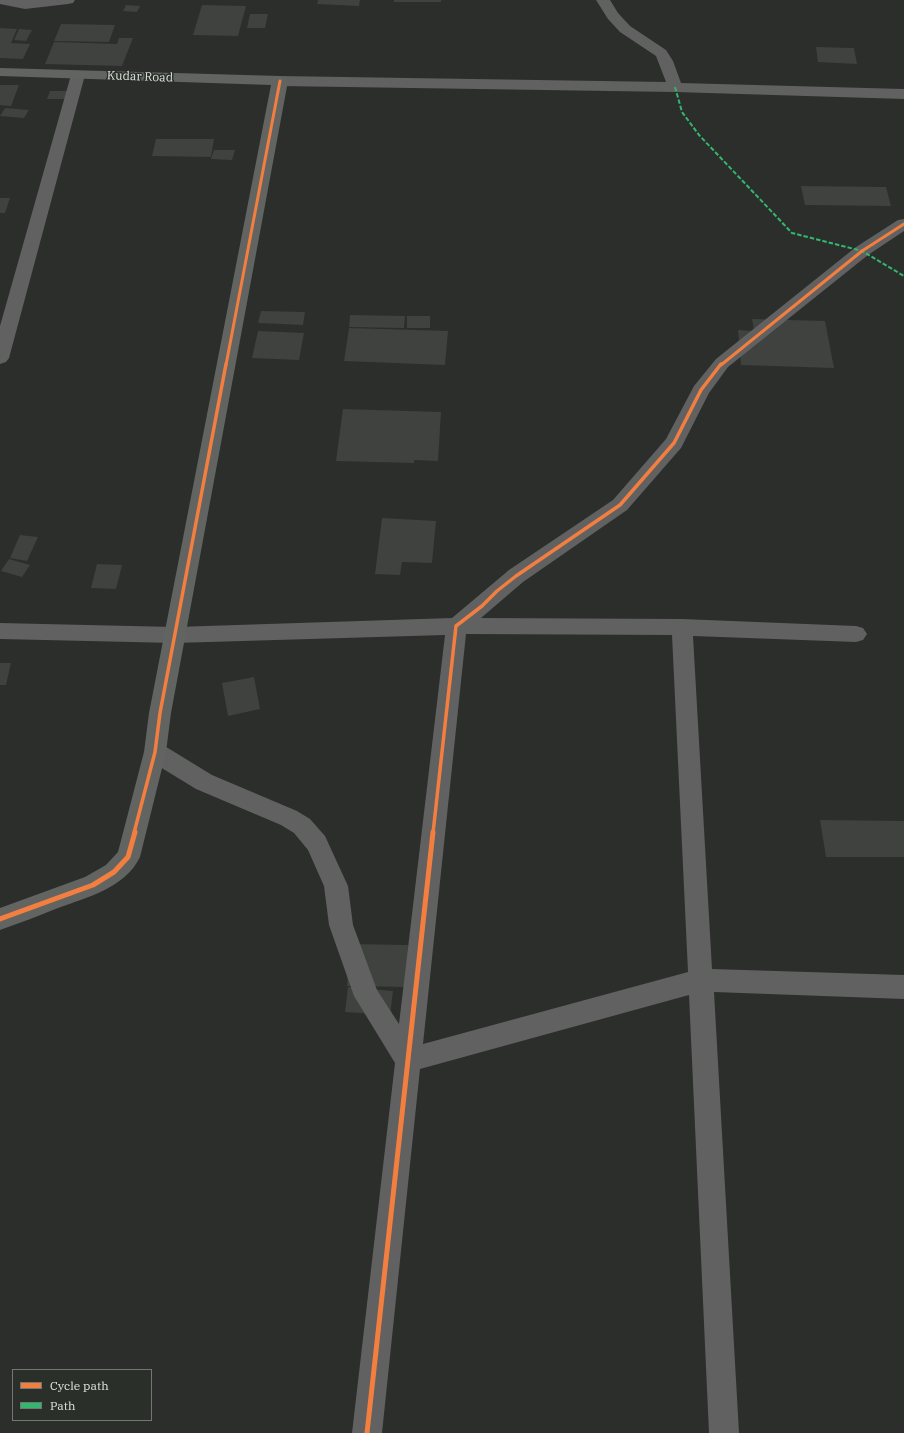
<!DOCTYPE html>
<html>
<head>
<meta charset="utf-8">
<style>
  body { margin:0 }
  #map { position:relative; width:904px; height:1433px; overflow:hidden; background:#2b2e2a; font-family:"IBM Plex Serif",serif }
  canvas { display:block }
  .legend { position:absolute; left:12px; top:1369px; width:140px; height:52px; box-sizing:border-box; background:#2a2f29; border:1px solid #737772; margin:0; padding:5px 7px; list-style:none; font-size:12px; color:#e0e4e0 }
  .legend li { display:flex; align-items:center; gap:8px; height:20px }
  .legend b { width:20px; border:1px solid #737772 }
</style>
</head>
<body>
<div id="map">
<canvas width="904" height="1433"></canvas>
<ul class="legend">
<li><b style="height:5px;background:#f27e40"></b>Cycle path</li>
<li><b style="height:5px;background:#33b770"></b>Path</li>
</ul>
</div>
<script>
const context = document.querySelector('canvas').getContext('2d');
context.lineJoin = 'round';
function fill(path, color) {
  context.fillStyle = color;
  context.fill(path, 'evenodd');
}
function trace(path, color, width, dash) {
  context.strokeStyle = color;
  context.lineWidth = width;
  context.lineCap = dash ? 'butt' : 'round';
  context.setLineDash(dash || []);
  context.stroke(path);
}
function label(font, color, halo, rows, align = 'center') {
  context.font = font + ' "IBM Plex Serif",serif';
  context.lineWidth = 3;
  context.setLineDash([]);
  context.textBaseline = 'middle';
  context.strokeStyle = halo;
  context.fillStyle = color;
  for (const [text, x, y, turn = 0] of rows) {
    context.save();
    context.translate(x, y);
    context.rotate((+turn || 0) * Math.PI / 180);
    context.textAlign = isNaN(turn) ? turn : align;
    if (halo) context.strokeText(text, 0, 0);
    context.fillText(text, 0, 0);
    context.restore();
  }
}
fill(new Path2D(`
  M318 0H360L359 6 317 4Z
  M394 0H441V2H394Z
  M126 5 140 6 137 12 123 11Z
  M202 5 246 6 238 36 193 35Z
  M250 14H268L265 28H247Z
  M61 24 115 25 109 42 54 41Z
  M0 28 17 29 11 43 30 44 23 59 0 58Z
  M19 29 32 30 26 41 14 40Z
  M119 38H133L122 66 45 64 54 42 117 44Z
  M816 47 854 48 857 64 818 62Z
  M0 85H19L11 106 0 105Z
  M50 91H73L69 99H47Z
  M5 108 29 110 24 118 0 116Z
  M156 139H214L211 157 152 156Z
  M214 150H235L232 160 211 159Z
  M801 186 886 187 891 206 805 205Z
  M0 198H10L5 213H0Z
  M261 311 305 312 303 325 258 323Z
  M350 315 405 316 404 328 349 327Z
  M407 316H430V328H407Z
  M752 319 825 321 834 368 741 365 738 330 754 331Z
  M349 328 448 331 445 365 344 361Z
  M258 331 304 333 299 360 252 358Z
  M343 409 441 412 438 461 414 460V463L336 461Z
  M382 518 436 521 432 563 402 562 400 575 375 574Z
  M20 535 38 537 27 561 10 558Z
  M9 559 30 565 22 577 1 571Z
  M97 564 122 565 116 589 91 588Z
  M0 663H11L6 685H0Z
  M254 677 260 709 228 716 222 683Z
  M820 820 904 821V857H826Z
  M350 944 408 945 407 987 347 986Z
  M348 987 393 991 390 1015 345 1012Z`), '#3f423f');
fill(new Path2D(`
  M0 0H75L73 3 68 4 25 9 0 4Z
  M596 0H610L618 13 630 26 666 50 673 61 681 83 904 89V99L675 92 280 86 275 84 272 81 275 78 280 76 666 82 656 56 620 32 608 19Z
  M78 71 83 72 85 75 9 358 6 362 0 364V326L71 75 73 72Z
  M904 219V231L868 255 728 367 709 393 681 448 627 510 523 582 481 618 682 619 856 626 863 628 867 634 863 640 856 642 693 636 712 969 904 975V999L714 992 739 1433H709L689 995 420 1069 382 1433H352L395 1063 354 996 329 925 324 886 308 850 294 833 281 825 196 789 147 759 144 752 147 745 155 743 163 745 212 775 297 811 310 819 325 836 348 886 353 925 377 990 399 1024 445 635 175 643 0 639V623L175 627 452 618 509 570 613 500 666 439 694 386 716 359 856 247 898 220ZM466 634 672 635 688 972 423 1044Z`), '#606160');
fill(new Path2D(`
  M0 68 280 76 285 78 288 81 171 713 166 752 140 857C125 888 88 897 58 908 39 916 19 923 0 930V908L85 877 106 865 118 852 144 752 149 713 271 85 0 76Z`), '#626461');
trace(new Path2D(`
  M675 87 682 112 699 135 792 233 862 251 904 276`), '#33b770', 2, [4.5, 2]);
trace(new Path2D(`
  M226 365 280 81
  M721 365 862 251 904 224`), '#f27e40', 3);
trace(new Path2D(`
  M134 833 155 752 160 713 226 364
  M433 833 456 626 482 606 497 591 516 576 620 505 674 443 701 390 721 364`), '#f27e40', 3.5);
trace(new Path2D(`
  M0 919 93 885 114 872 128 857 135 832
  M367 1433 433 832`), '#f27e40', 5);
label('12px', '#e0e4e0', '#2a2f29', [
  ["Kudar Road",140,77,2]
]);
</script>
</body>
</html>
